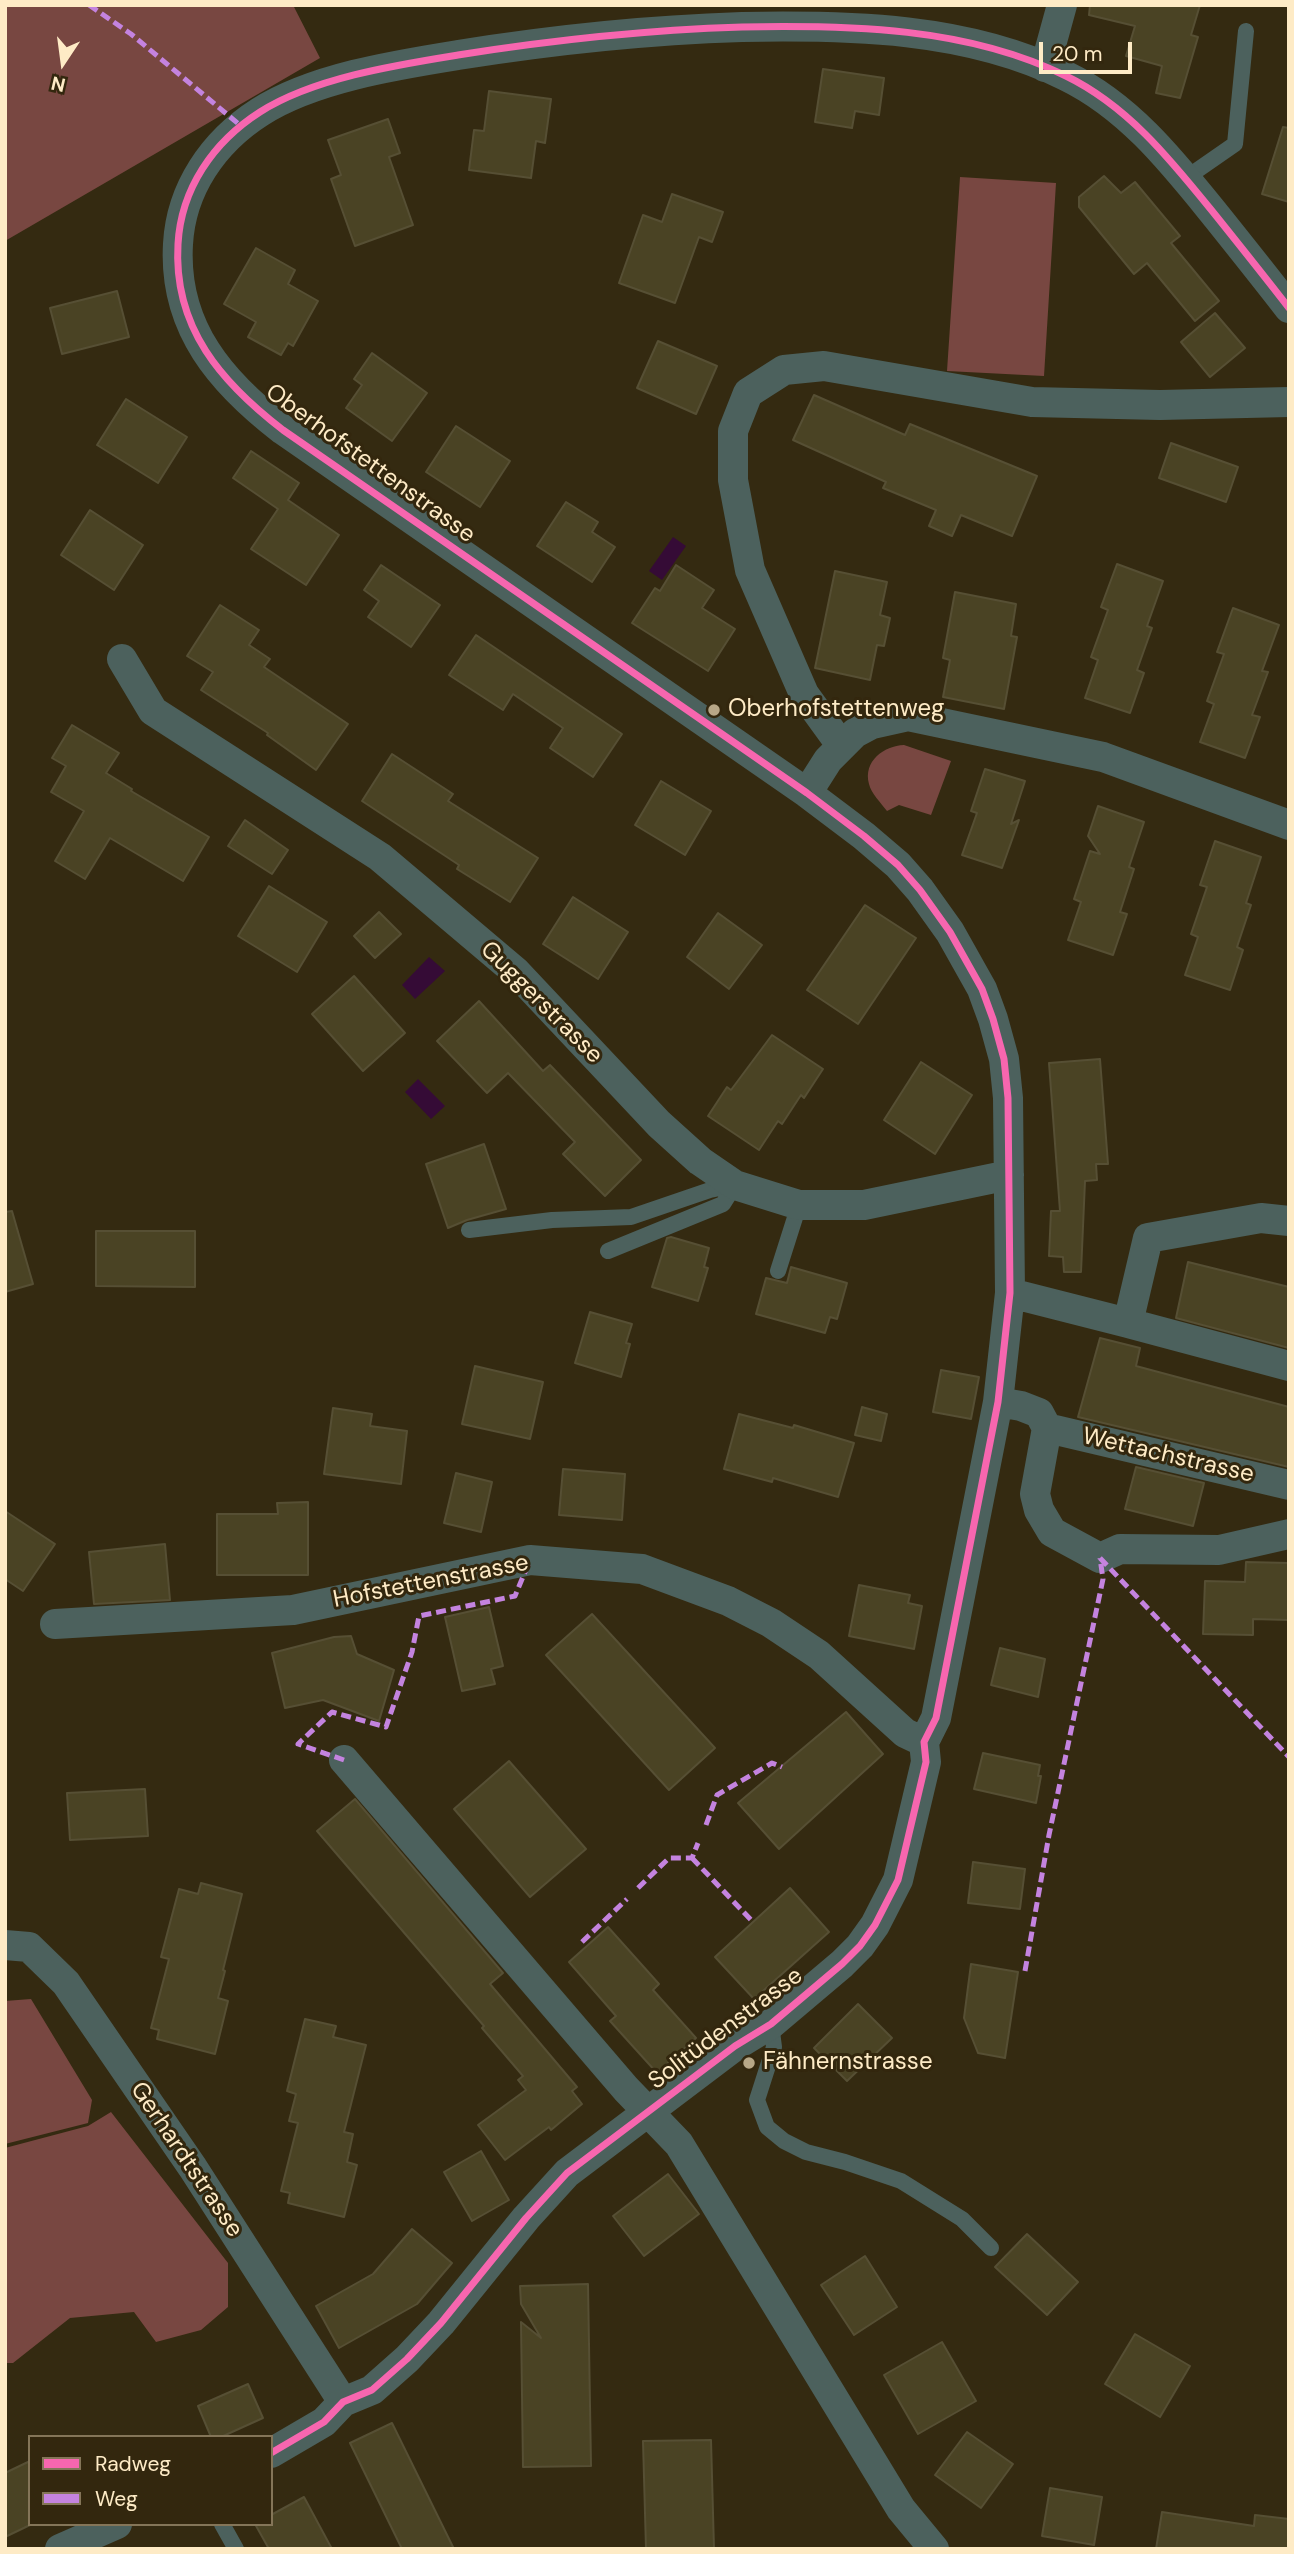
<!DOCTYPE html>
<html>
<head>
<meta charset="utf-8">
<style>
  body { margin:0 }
  #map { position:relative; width:1294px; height:2554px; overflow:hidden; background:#342a11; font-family:"DM Sans",sans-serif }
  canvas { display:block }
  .frame { position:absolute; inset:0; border:7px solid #feebc6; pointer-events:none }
  .legend { position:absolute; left:28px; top:2435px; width:245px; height:91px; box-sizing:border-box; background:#33270e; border:2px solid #847558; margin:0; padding:9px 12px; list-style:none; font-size:21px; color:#feebc6 }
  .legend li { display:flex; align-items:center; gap:14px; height:35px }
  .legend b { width:35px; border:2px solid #847558 }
  .north { position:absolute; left:28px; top:28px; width:70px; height:70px; -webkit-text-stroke:5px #33270e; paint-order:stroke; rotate:193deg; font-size:19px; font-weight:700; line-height:28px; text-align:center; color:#feebc6 }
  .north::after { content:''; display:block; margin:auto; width:24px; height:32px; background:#feebc6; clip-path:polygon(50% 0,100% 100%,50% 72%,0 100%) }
  .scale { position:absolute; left:1039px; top:42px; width:93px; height:32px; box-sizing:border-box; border:4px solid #feebc6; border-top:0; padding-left:9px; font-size:21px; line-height:24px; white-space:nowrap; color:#feebc6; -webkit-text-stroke:5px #33270e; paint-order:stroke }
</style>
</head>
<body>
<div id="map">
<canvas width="1294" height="2554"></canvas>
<div class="frame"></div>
<ul class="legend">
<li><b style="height:9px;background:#f766af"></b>Radweg</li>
<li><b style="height:9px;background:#c483df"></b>Weg</li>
</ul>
<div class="north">N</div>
<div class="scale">20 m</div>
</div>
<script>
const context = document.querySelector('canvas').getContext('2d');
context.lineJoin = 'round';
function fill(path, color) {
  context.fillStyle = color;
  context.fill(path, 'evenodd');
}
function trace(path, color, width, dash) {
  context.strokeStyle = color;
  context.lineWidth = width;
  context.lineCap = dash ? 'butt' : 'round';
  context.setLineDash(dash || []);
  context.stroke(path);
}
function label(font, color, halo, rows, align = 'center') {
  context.font = font + ' "DM Sans",sans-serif';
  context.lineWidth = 6;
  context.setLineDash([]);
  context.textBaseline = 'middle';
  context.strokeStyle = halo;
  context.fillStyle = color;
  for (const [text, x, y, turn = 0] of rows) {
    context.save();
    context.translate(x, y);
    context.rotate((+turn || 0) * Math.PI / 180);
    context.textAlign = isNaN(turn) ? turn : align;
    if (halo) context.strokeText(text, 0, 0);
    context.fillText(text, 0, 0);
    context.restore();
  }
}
fill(new Path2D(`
  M5 5H293L320 58 5 241Z
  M960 177 1056 183 1044 376 947 371Z
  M904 745 951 761 931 815 899 805 887 811C881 803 871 793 869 784 863 761 884 746 904 745Z
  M31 1999 92 2100 88 2123 5 2144V2001Z
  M111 2112 228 2263V2307L201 2330 156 2342 134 2312 70 2318 13 2363H5V2148L88 2126Z`), '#784741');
fill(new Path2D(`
  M673 537 686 546 662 580 649 571Z
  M429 957 445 971 415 999 402 985Z
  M418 1079 445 1106 431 1119 405 1092Z`), '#350b36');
const building = new Path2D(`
  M1090 5H1200L1191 35 1198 37 1180 98 1156 93 1162 66 1126 56 1135 26 1089 15Z
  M823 69 884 78 879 115 855 111 852 128 815 122Z
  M489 91 551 99 545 143 536 141 531 178 469 170 474 130 484 131Z
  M388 119 400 153 389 157 413 225 355 246 331 179 341 175 328 140Z
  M1283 127 1289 128V202L1262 194Z
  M1104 176 1121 193 1135 182 1180 236 1171 243 1219 301 1195 321 1147 263 1134 274 1079 207V197Z
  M672 194 723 212 712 242 699 237 675 303 619 283 643 215 662 222Z
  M256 248 295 270 288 284 318 301 293 346 288 343 281 355 248 337 256 322 224 304Z
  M117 291 129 337 62 354 50 308Z
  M1215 313 1245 348 1210 377 1181 342Z
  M658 341 717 366 696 414 637 388Z
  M372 353 427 393 392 441 346 408 362 385 354 379Z
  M814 395 905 435 910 424 1037 476 1012 536 961 515 952 536 929 526 936 510 883 488 886 482 793 440Z
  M126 399 187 437 158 483 97 445Z
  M456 426 510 461 480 507 426 472Z
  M1171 443 1238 467 1226 502 1159 478Z
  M251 451 299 483 288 500 339 535 306 585 251 549 278 509 233 478Z
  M566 502 598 522 592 532 615 547 592 582 537 546Z
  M90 510 143 545 114 590 61 555Z
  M1117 564 1163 581 1147 626 1152 628 1137 670 1144 673 1130 713 1085 698 1098 660 1091 657 1108 610 1101 607Z
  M381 565 440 605 411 647 368 617 379 601 364 590Z
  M676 565 714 590 702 608 735 629 708 671 632 623 655 588 660 591Z
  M835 571 887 582 880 615 890 618 884 646 877 645 870 680 815 668Z
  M955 592 1016 604 1011 636 1017 637 1004 709 943 697 950 660 943 658Z
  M220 605 259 630 249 645 270 659 264 667 348 724 316 770 267 735 268 733 201 690 213 672 187 656Z
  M1233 608 1279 625 1262 671 1268 672 1252 715 1260 717 1245 758 1200 742 1214 704 1207 701 1224 654 1217 652Z
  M476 635 622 734 593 777 550 748 563 728 513 694 503 710 449 675Z
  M72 725 119 753 106 773 132 789 131 791 209 837 183 881 110 838 85 879 55 861 84 811 51 792 66 766 52 758Z
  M392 754 453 794 448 801 538 858 510 902 457 869 459 865 362 801Z
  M985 769 1025 781 1011 824 1019 820 1002 868 962 855 977 813 971 811Z
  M661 781 711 811 685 855 635 825Z
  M1098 806 1144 822 1129 867 1134 869 1120 912 1127 914 1113 955 1068 940 1081 902 1074 899 1090 851 1100 854 1088 836Z
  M245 820 288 850 272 874 228 846Z
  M1215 841 1261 857 1246 903 1251 905 1237 947 1243 950 1230 990 1185 975 1198 937 1191 934 1207 887 1200 885Z
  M269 886 327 922 297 972 238 936Z
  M573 897 628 932 598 979 543 944Z
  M865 905 916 938 858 1024 807 990Z
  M379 912 401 934 375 958 354 936Z
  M718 913 762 945 729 989 687 957Z
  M354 976 405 1033 363 1071 312 1014Z
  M479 1001 543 1071 550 1065 641 1160 605 1196 563 1154 575 1142 508 1073 487 1093 437 1041Z
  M772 1035 823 1069 804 1098 801 1095 782 1124 778 1121 759 1150 708 1116 727 1087 731 1090Z
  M1100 1059 1108 1164H1096L1097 1180 1085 1181 1081 1272H1064L1063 1257 1049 1256 1051 1211H1060L1049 1063Z
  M921 1062 972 1095 935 1154 884 1120Z
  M484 1144 506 1209 467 1220 448 1228 426 1164Z
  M12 1211 33 1284 5 1292V1212Z
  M96 1231H195V1287L96 1286Z
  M671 1237 709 1248 704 1267 708 1268 698 1301 652 1287 667 1238Z
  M1188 1262 1289 1287V1348L1176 1318Z
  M791 1267 847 1283 837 1319 830 1317 825 1333 756 1314 766 1278 787 1283Z
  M590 1312 632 1324 626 1343 630 1344 621 1377 575 1363Z
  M1100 1338 1140 1348 1136 1366 1289 1407V1467L1078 1417Z
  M475 1366 543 1382 530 1439 462 1424Z
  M941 1370 979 1377 971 1419 933 1412Z
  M862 1407 887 1414 881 1441 855 1435Z
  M333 1408 372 1414 370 1426 407 1431 401 1484 324 1474Z
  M739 1414 793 1428 794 1425 854 1443 838 1497 773 1478 772 1482 724 1469Z
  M1136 1467 1204 1483 1193 1526 1125 1509Z
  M563 1469 625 1474 622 1520 559 1515Z
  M456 1473 492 1482 481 1532 444 1523Z
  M308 1502V1575H217V1514H278L277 1503Z
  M5 1511 55 1544 23 1591 5 1579Z
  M165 1544 170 1600 94 1604 89 1552Z
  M1246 1562 1289 1563V1620L1253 1619V1635L1203 1634 1205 1581 1245 1582Z
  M859 1585 910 1595 908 1603 922 1606 914 1649 849 1636Z
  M489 1607 503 1666 491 1669 495 1684 462 1691 445 1617Z
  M592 1614 715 1748 669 1790 546 1655Z
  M351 1636 357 1654 394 1670 379 1721 323 1700 285 1708 272 1653 334 1637Z
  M1000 1648 1045 1659 1038 1697 991 1685Z
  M846 1712 883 1754 779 1849 738 1803Z
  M983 1753 1040 1765 1038 1776H1041L1036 1803 974 1789Z
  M509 1761 586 1849 530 1897 454 1809Z
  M145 1789 148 1836 70 1840 67 1793Z
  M355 1799 503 1973 490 1984 577 2087 572 2091 582 2104 551 2130 549 2127 505 2160 478 2125 526 2090 518 2080 523 2076 482 2028 484 2026 317 1831Z
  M973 1862 1025 1869 1020 1909 968 1903Z
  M201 1883 242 1894 223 1970 225 1971 218 1998 228 2001 215 2054 157 2039 159 2030 151 2028 169 1959 161 1957 179 1889 198 1894Z
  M790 1888 829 1932 754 1999 715 1957Z
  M608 1927 659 1984 653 1990 696 2038 657 2073 610 2021 616 2016 569 1962Z
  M971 1964 1018 1972 1005 2058 978 2053 964 2018Z
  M858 2004 892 2038 847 2081 814 2048Z
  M305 2019 336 2026 333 2037 366 2045 344 2132 353 2134 347 2162 357 2165 344 2217 288 2203 290 2193 281 2191 298 2123 289 2121 296 2094 287 2091Z
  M481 2151 509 2200 472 2221 444 2172Z
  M668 2174 699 2214 644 2256 613 2216Z
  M412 2229 452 2263 417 2304 339 2348 316 2306 373 2274Z
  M1027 2234 1078 2282 1047 2315 995 2267Z
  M865 2256 897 2307 854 2335 821 2285Z
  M588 2284 591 2466 523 2467 521 2322 541 2338 521 2304 520 2286Z
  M1135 2334 1190 2366 1160 2417 1105 2384Z
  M942 2342 976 2401 918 2434 884 2375Z
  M248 2384 263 2418 221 2437H211L198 2406Z
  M392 2423 454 2549H402L350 2443Z
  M967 2432 1013 2464 981 2508 935 2475Z
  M711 2440 714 2549H646L643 2441Z
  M30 2461V2525L5 2537V2473Z
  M1050 2488 1102 2497 1094 2545 1042 2536Z
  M304 2497 332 2549H269L255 2524H271V2515Z
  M1162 2512 1254 2526 1255 2515 1289 2519V2549H1156Z`);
fill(building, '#4a4324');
trace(building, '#564f34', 2);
trace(new Path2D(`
  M1186 178 1235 144 1246 31
  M469 1230 552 1220 631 1217 710 1190 734 1185
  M608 1251 723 1204 735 1185
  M778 1271 799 1205
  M771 2024 774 2047 757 2100 767 2127 784 2141 806 2152 845 2162 901 2181 962 2219 991 2248
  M222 2524 236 2549`), '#4c615d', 16);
trace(new Path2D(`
  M1045 67 1062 5
  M122 659 153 711 380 857 516 972 659 1124 700 1161 735 1185 799 1205H864L1009 1175
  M841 745 804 694 750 570 733 480V431L748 393 784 370 824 366 1032 402 1160 405 1289 402
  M807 793 828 760 855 733 872 724 908 716 1103 757 1289 825
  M1010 1293 1128 1323 1148 1238 1261 1218 1289 1221
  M1128 1323 1289 1366
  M998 1402 1021 1406 1039 1413 1047 1428 1035 1494 1039 1510 1052 1532 1100 1558 1120 1549 1219 1550 1289 1534
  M1047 1428 1289 1485
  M55 1624 293 1610 530 1560 642 1569 728 1601 771 1623 819 1655 905 1733 924 1742
  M344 1760 626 2089 679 2144 901 2509 934 2549
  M5 1945 29 1947 66 1983 193 2168 343 2402
  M271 2453 324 2422 343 2402 372 2390 407 2359 441 2323 526 2218 567 2173 735 2046 771 2024 842 1964 860 1946 875 1925 898 1880 926 1762 924 1742 936 1718 998 1402 1010 1293 1008 1098 1004 1059 993 1019 982 989 950 932 920 890 898 865 864 836 807 793 283 430C222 383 173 328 178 244 181 189 213 142 260 112 313 78 396 65 458 55 552 40 647 30 742 27 850 25 967 27 1066 76 1130 107 1174 164 1217 217 1241 247 1265 277 1289 308
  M60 2549 117 2524`), '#4c615d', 30);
trace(new Path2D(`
  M89 5 131 34 241 126
  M1100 1558 1289 1757
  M344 1760 298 1744 332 1712 386 1727 412 1652 419 1616 515 1596 530 1560
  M706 1825 717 1795 772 1763 782 1767
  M692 1858 753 1922
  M638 1888 669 1858H692L698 1843
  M582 1942 627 1899
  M1025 1971 1049 1835 1103 1579 1100 1558`), '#c483df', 5, [10, 5]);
trace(new Path2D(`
  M271 2453 324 2422 343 2402 372 2390 407 2359 441 2323 526 2218 567 2173 735 2046 771 2024 842 1964 860 1946 875 1925 898 1880 926 1762 924 1742 936 1718 998 1402 1010 1293 1008 1098 1004 1059 993 1019 982 989 950 932 920 890 898 865 864 836 807 793 283 430C222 383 173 328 178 244 181 189 213 142 260 112 313 78 396 65 458 55 552 40 647 30 742 27 850 25 967 27 1066 76 1130 107 1174 164 1217 217 1241 247 1265 277 1289 308`), '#f766af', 7);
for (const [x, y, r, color] of [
  [714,710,7,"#b7a787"],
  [749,2063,7,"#b7a787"]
]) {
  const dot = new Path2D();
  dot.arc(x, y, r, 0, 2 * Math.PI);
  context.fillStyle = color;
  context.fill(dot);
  trace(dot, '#33270e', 2.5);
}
label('24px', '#feebc6', '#33270e', [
  ["Oberhofstettenstrasse",370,464,36],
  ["Guggerstrasse",541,1003,45],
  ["Wettachstrasse",1168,1456,13],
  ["Hofstettenstrasse",431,1582,-11],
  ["Solitüdenstrasse",726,2029,-37],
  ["Gerhardtstrasse",186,2160,56]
]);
label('24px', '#feebc6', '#33270e', [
  ["Oberhofstettenweg",728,710],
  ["Fähnernstrasse",763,2063]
], 'left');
</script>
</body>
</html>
